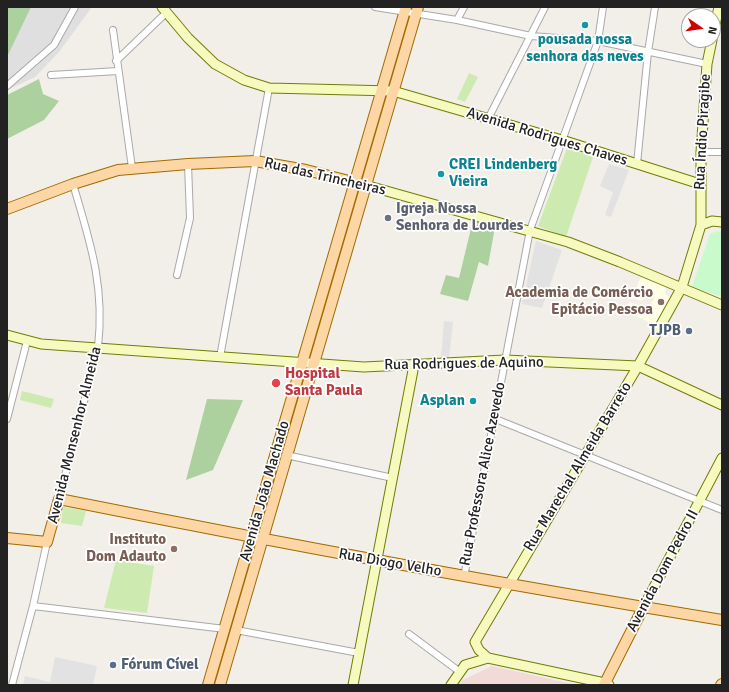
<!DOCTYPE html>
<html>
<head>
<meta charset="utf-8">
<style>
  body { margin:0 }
  #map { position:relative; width:729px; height:692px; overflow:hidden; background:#f2efe9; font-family:Signika,sans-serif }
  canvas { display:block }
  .frame { position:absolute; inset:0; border:8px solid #222; pointer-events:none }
  .north { position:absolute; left:681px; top:8px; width:40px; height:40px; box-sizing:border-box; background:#fff; border:1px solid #a7a7a7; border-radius:50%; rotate:103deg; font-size:11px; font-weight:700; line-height:16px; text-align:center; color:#222 }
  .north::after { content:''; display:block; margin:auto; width:14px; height:18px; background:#d40000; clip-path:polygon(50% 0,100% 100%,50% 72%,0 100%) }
</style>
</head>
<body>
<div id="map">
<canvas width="729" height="692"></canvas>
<div class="frame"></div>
<div class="north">N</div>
</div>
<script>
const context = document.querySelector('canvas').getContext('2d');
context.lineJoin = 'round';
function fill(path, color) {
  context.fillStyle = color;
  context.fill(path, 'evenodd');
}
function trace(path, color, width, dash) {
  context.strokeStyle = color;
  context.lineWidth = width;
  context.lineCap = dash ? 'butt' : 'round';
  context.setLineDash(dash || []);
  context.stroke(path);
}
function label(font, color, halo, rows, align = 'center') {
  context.font = font + ' Signika,sans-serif';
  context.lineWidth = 3.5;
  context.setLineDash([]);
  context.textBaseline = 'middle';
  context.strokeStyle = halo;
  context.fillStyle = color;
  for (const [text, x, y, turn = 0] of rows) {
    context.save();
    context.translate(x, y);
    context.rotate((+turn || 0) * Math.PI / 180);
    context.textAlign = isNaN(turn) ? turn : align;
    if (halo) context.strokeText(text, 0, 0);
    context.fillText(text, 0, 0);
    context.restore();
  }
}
fill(new Path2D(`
  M7 7H92L59 52 35 77 7 90Z`), '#e0dfdf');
fill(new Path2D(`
  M492 666 577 685H459L463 680Z`), '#f2dad9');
fill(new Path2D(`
  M641 277 666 287 665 294 671 298 657 326 626 311 630 302 649 310 654 298V293L649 291 641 301 632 298Z`), '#ffffe5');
fill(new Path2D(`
  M469 73 478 77 465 102 457 99Z
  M567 148 593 157 566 237 538 226Z
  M22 391 54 399 51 408 20 400Z
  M63 507 86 511 82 526 61 523Z
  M116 560 154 566 147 613 104 608Z`), '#cdebb0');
fill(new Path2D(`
  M7 7H31L7 57Z
  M39 79 43 94 59 101 44 120 7 139V95Z
  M473 220 495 227 488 266 479 262 468 301 440 294 446 275 459 278Z
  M207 399 243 400 213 470 186 480Z`), '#add19e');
fill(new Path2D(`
  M718 231 722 233V297L692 287 710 234Z`), '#c8facc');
fill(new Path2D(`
  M609 164 629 170 611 217 605 215 613 192 600 186Z
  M536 241 562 250 542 308 522 304Z
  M444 321 453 322 449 358H441Z
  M55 657 97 666 93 685H23L25 676 50 682Z`), '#e2e2e2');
const street = new Path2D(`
  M375 7 457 20 531 36 598 41 707 64
  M457 20 464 7
  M113 30 132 168
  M116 61 167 12
  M51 75 118 71
  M7 86 54 45 75 7
  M488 119 545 7
  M701 152H722
  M637 164 648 52 655 7
  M177 275 190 218 188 164
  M220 357 269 88
  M493 418 722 510
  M7 419 27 341
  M286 455 393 478
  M59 499 98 347C105 285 90 242 73 184
  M464 577 530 230 598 41 603 7
  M33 606 225 629
  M236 630 359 653
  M409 634 460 672
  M12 685 33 606 47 542`);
const secondary = new Path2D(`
  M162 7 188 38 215 64 244 80 269 88 393 91 562 140 700 184
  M713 34 719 7
  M365 185 568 242 620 262 722 305
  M701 225 712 221 722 222
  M7 335 41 344 364 367 505 360 638 366 722 405
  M643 608 722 458
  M488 658 479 650 475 642 638 366 682 287 701 225V152L707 64 712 40
  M353 685 414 365
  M451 685 465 665 488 658 600 682 609 685`);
const primary = new Path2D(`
  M7 209 73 184 118 170 188 164 255 161 306 170 361 184
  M7 538 47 542 59 499C279 543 500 584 722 620
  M208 685 406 7
  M220 685 418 7
  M604 685 643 608
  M721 685 722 684`);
trace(street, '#a9a9a9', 8);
trace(secondary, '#707d05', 11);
trace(primary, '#a06b00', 12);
trace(street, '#fff', 6);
trace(secondary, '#f7fabf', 9);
trace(primary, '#fcd6a4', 10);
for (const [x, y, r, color] of [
  [585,25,4,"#0f9aa8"],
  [441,174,4,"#0f9aa8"],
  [388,218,4,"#6b7280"],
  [661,302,4,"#8d6e63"],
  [689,331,4,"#5c6f8a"],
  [276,383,5,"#e0444e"],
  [473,401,4,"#0f9aa8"],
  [174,549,4,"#8d6e63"],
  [113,665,4,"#5c6f8a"]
]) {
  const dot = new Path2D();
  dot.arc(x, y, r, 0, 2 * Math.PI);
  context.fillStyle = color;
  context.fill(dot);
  trace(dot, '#fff', 1.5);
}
label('bold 15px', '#0d838f', '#fff', [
  ["pousada nossa",585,40],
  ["senhora das neves",585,57],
  ["CREI Lindenberg",449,165,"left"],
  ["Vieira",449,182,"left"],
  ["Asplan",465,401,"right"]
]);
label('15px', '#222', '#fff', [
  ["Rua Índio Piragibe",703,132,-87],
  ["Avenida Rodrigues Chaves",547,137,17],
  ["Rua das Trincheiras",325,177,13],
  ["Rua Rodrigues de Aquino",464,364,-1],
  ["Avenida Monsenhor Almeida",75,435,-76],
  ["Rua Marechal Almeida Barreto",578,467,-59],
  ["Rua Professora Alice Azevedo",483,474,-79],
  ["Avenida João Machado",265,491,-74],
  ["Rua Diogo Velho",390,563,10],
  ["Avenida Dom Pedro II",663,571,-62]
]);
label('bold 15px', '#5b616d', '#fff', [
  ["Igreja Nossa",396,209],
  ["Senhora de Lourdes",396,226]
], 'left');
label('bold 15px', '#785e54', '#fff', [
  ["Academia de Comércio",653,293],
  ["Epitácio Pessoa",653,310],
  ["Instituto",166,540],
  ["Dom Adauto",166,557]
], 'right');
label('bold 15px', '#4e5e75', '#fff', [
  ["TJPB",681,331],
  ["Fórum Cível",121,665,"left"]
], 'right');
label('bold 15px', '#be3a42', '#fff', [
  ["Hospital",285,374],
  ["Santa Paula",285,391]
], 'left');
</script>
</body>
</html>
